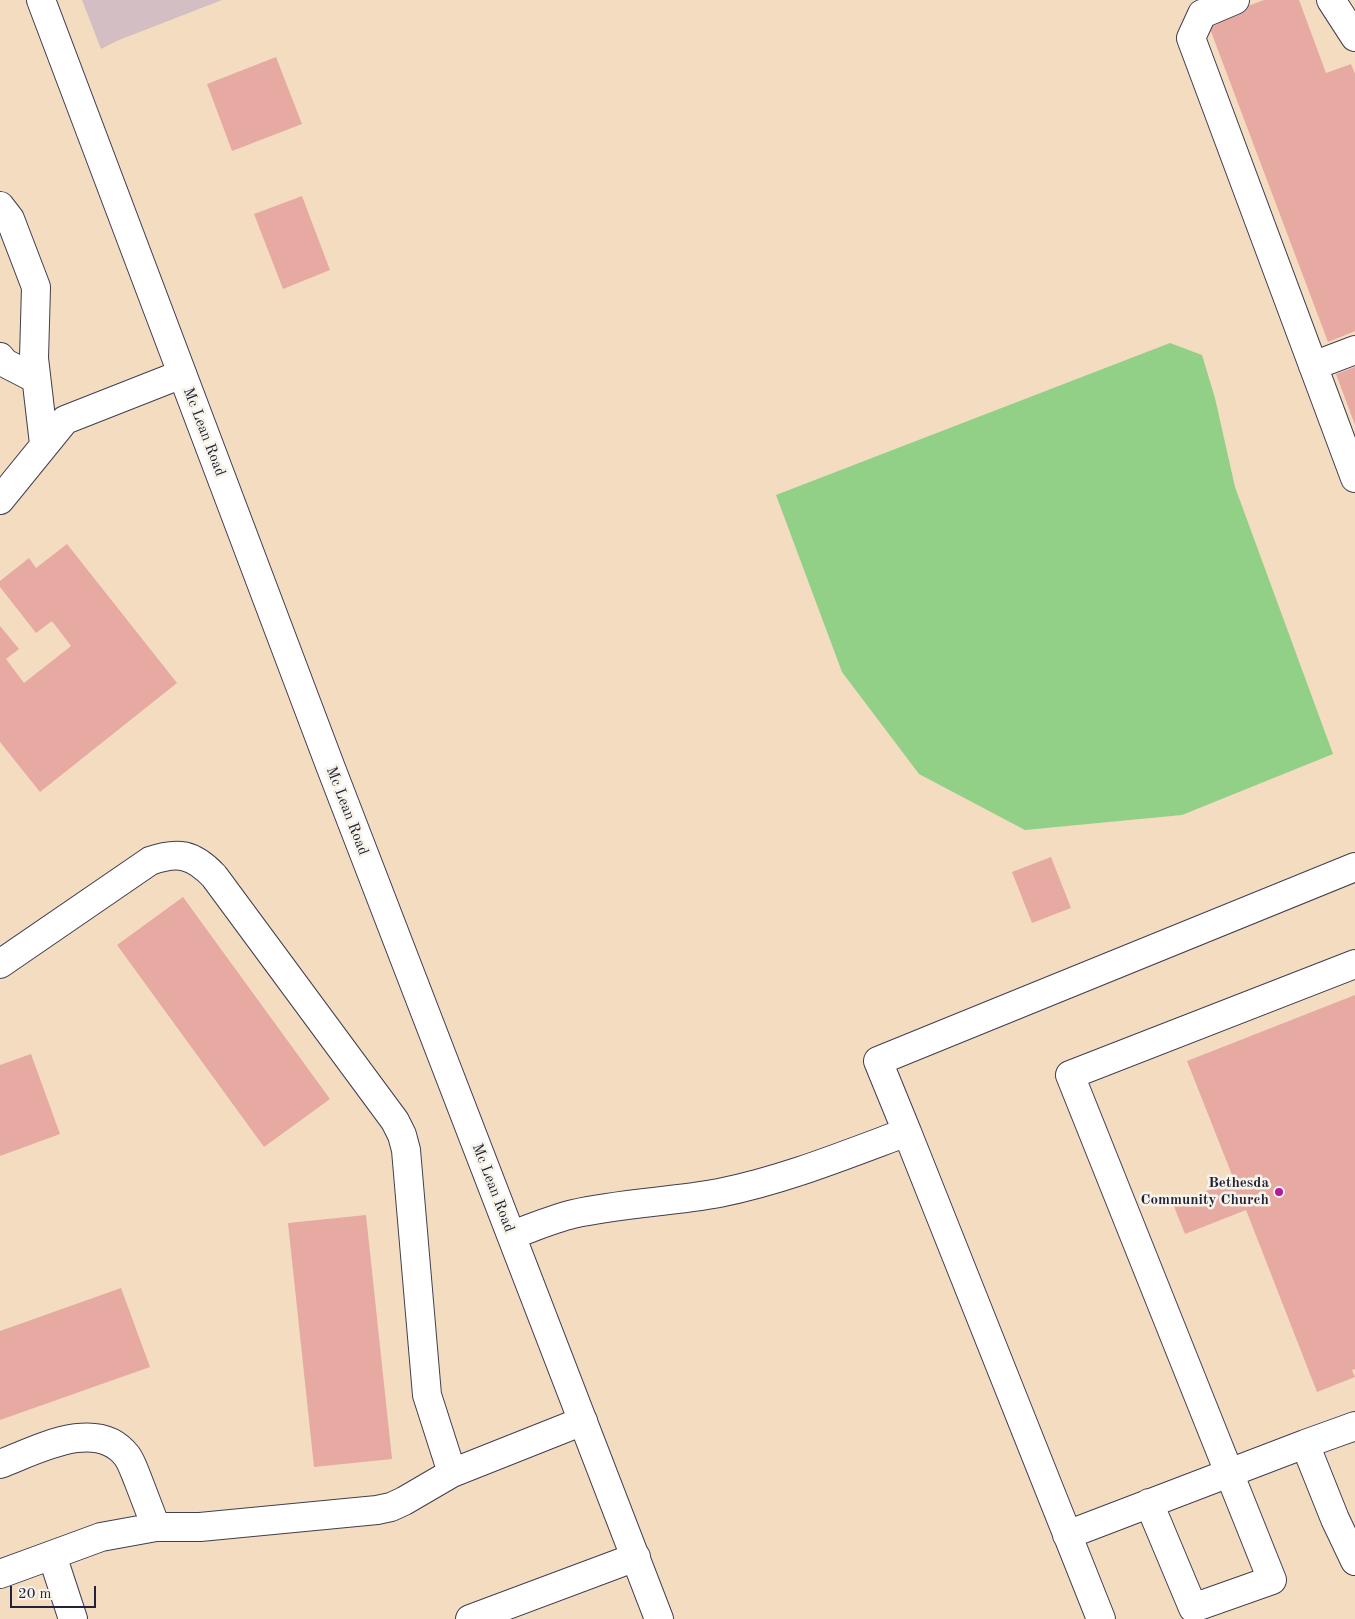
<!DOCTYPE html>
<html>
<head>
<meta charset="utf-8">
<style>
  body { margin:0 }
  #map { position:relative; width:1355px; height:1619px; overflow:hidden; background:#f4dcc0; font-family:"Old Standard TT",serif }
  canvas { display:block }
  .scale { position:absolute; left:10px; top:1586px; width:86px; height:22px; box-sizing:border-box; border:2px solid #22223b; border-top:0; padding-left:6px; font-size:15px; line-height:18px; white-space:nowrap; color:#22223b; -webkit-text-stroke:4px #f7f3e8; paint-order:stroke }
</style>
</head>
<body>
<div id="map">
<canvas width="1355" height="1619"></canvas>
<div class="scale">20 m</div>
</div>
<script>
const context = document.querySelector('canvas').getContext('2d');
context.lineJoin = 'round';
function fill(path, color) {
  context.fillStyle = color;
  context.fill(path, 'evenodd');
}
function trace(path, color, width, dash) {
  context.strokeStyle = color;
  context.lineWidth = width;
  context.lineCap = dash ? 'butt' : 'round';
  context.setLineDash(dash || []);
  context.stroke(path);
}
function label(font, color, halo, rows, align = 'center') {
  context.font = font + ' "Old Standard TT",serif';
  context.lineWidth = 5;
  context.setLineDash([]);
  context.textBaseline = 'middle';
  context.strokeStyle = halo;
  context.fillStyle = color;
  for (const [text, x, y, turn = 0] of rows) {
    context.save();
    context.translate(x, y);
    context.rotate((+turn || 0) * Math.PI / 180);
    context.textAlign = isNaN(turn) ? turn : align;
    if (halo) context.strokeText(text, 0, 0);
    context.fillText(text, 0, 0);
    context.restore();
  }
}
fill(new Path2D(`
  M82 0H222L119 40 101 49Z`), '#d2bec3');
fill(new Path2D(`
  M1170 343 1202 355 1215 398 1235 487 1333 754 1182 815 1025 830 919 774 842 672 776 495Z`), '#91d086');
fill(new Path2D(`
  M1264 0H1299L1326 73 1351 64 1355 74V331L1328 342 1207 21Z
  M276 57 302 124 232 151 207 84Z
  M302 196 330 270 283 289 254 214Z
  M1355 367V425L1336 374Z
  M67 544 177 683 40 792 0 742V626L19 649 6 659 24 683 71 646 52 621 36 633 0 587V581L29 558 36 568Z
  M1051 857 1071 908 1032 923 1012 872Z
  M183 897 330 1099 264 1147 117 945Z
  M1355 995V1369L1352 1370 1355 1377 1317 1392 1246 1210 1185 1234 1173 1204 1234 1180 1187 1061Z
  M31 1054 60 1134 0 1156V1065Z
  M366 1215 392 1459 314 1467 288 1223Z
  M121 1288 150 1367 0 1420V1331Z`), '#e6aaa3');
const minor = new Path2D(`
  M1235 0 1202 14 1191 38 1355 478
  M1331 0 1355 37
  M0 206 10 219 36 287 34 358 44 444
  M0 357 5 363 36 379
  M1313 366 1355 350
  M0 500 65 420 182 374
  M0 964 150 861C178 851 193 854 214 876L395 1121 402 1135 406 1150 427 1395 452 1473
  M907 1132 1101 1619
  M512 1235C532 1228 552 1219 573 1214 621 1203 671 1202 719 1193 784 1180 845 1155 907 1132L878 1061 1355 867
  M1355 1426 1305 1444 1335 1519 1355 1561
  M0 1464C35 1451 97 1416 127 1456 132 1463 135 1473 138 1480 144 1496 150 1511 156 1527
  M1149 1503 1193 1608 1272 1580 1070 1075 1355 964
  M1067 1535 1305 1444
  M0 1574 52 1555
  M73 1619 52 1555 101 1537 156 1527H200L377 1510 391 1507 404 1501 452 1473 583 1421
  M470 1619 636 1557`);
const major = new Path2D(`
  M41 0 331 768 659 1619`);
trace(minor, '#423e4f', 30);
trace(major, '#423e4f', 30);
trace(minor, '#fff', 28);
trace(major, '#fff', 28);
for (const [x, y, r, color] of [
  [1279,1192,5,"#b5179e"]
]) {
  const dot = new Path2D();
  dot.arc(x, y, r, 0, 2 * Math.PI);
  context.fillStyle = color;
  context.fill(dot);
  trace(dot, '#f7f3e8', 2);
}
label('15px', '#22223b', '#f7f3e8', [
  ["Mc Lean Road",204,432,69],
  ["Mc Lean Road",347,811,69],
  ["Mc Lean Road",493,1188,69]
]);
label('bold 15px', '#22223b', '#f7f3e8', [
  ["Bethesda",1269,1183],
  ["Community Church",1269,1200]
], 'right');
</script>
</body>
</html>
